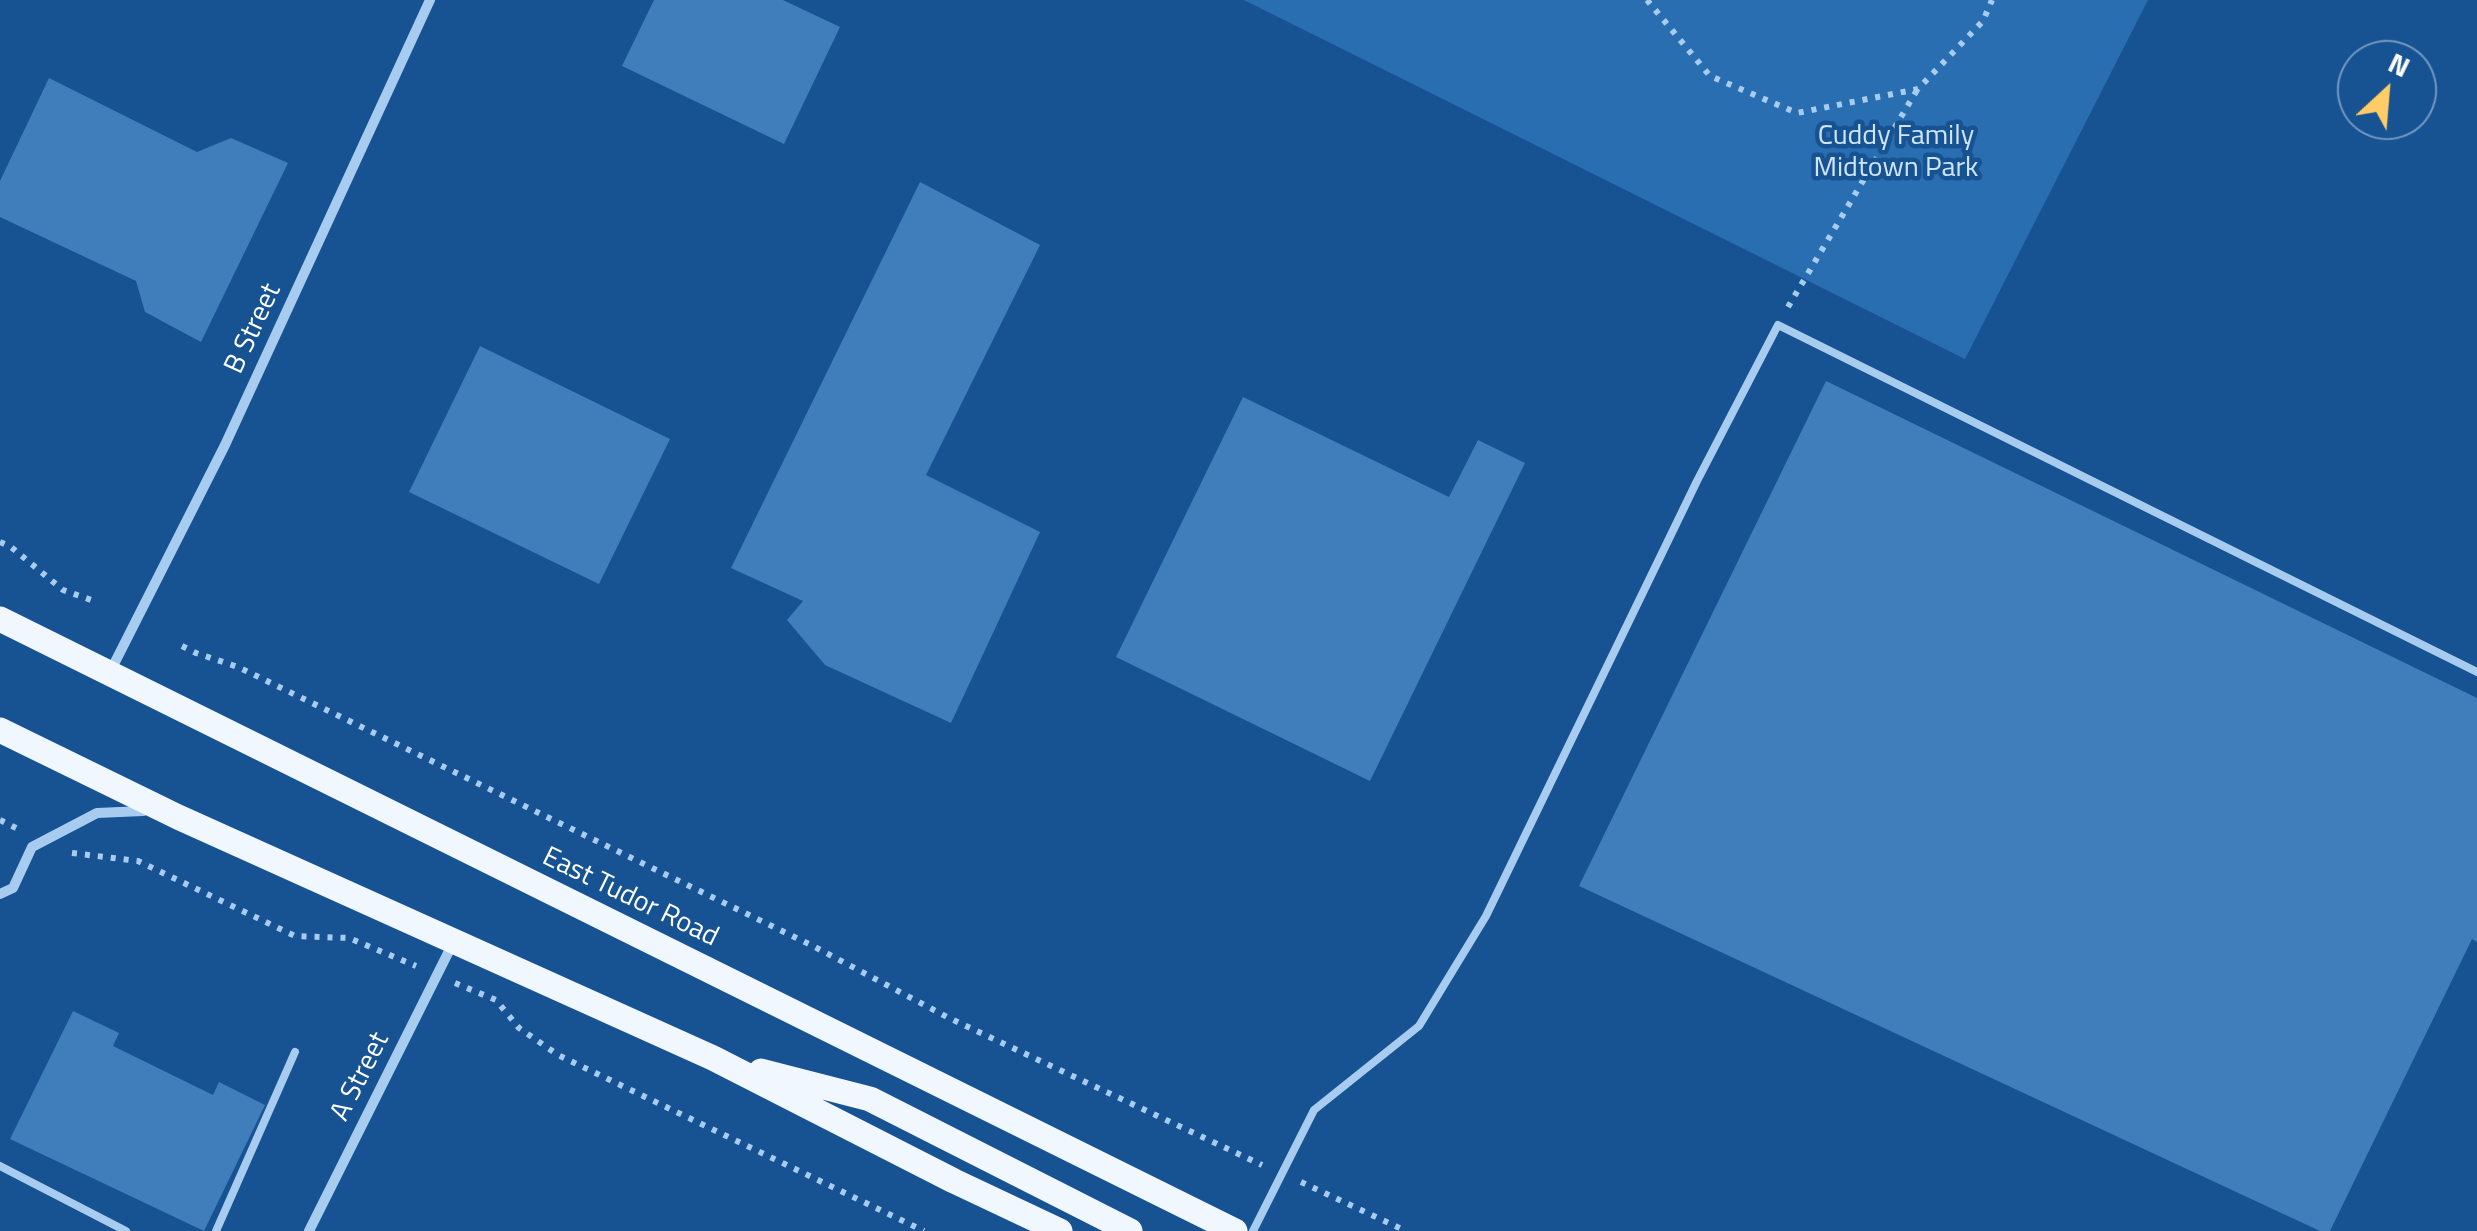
<!DOCTYPE html>
<html>
<head>
<meta charset="utf-8">
<style>
  body { margin:0 }
  #map { position:relative; width:2477px; height:1231px; overflow:hidden; background:#175393; font-family:"Titillium Web",sans-serif }
  canvas { display:block }
  .north { position:absolute; left:2337px; top:40px; width:100px; height:100px; box-sizing:border-box; background:#175393; border:2px solid #7498be; border-radius:50%; rotate:26deg; font-size:28px; font-weight:700; line-height:40px; text-align:center; color:#fff }
  .north::after { content:''; display:block; margin:auto; width:35px; height:45px; background:#ffcc67; clip-path:polygon(50% 0,100% 100%,50% 72%,0 100%) }
</style>
</head>
<body>
<div id="map">
<canvas width="2477" height="1231"></canvas>
<div class="north">N</div>
</div>
<script>
const context = document.querySelector('canvas').getContext('2d');
context.lineJoin = 'round';
function fill(path, color) {
  context.fillStyle = color;
  context.fill(path, 'evenodd');
}
function trace(path, color, width, dash) {
  context.strokeStyle = color;
  context.lineWidth = width;
  context.lineCap = dash ? 'butt' : 'round';
  context.setLineDash(dash || []);
  context.stroke(path);
}
function label(font, color, halo, rows, align = 'center') {
  context.font = font + ' "Titillium Web",sans-serif';
  context.lineWidth = 9;
  context.setLineDash([]);
  context.textBaseline = 'middle';
  context.strokeStyle = halo;
  context.fillStyle = color;
  for (const [text, x, y, turn = 0] of rows) {
    context.save();
    context.translate(x, y);
    context.rotate((+turn || 0) * Math.PI / 180);
    context.textAlign = isNaN(turn) ? turn : align;
    if (halo) context.strokeText(text, 0, 0);
    context.fillText(text, 0, 0);
    context.restore();
  }
}
fill(new Path2D(`
  M1244 0H2148L1965 359Z`), '#2a6eb2');
fill(new Path2D(`
  M654 0H783L840 27 784 144 622 66Z
  M49 78 197 152 231 138 288 163 201 342 145 312 136 281 0 217V181Z
  M920 182 1040 245 926 475 1040 532 951 723 825 665 787 620 803 601 731 568Z
  M480 346 670 439 599 584 409 492Z
  M1826 381 2477 698V942L2472 939 2330 1231H2320L1579 886Z
  M1243 397 1449 497 1478 440 1525 463 1370 781 1116 657Z
  M73 1011 119 1033 113 1046 213 1095 219 1082 265 1105 204 1231 10 1139Z`), '#407dbb');
trace(new Path2D(`
  M1647 0 1710 76 1797 113 1918 89 1983 21 1992 0
  M1788 307 1917 90
  M0 542 11 547 63 590 97 602
  M182 646 196 653 238 667 813 946 949 1018 1262 1165
  M0 820 20 830
  M72 853 138 861 295 936 349 938 416 966
  M455 983 496 1000 519 1028 558 1055 924 1231
  M1301 1182 1406 1231`), '#a7ccf0', 6, [5, 8]);
trace(new Path2D(`
  M0 1166 126 1231
  M216 1231 295 1052
  M1253 1231 1314 1110 1419 1026 1486 916 1697 481 1778 325 2477 672`), '#a7ccf0', 8);
trace(new Path2D(`
  M110 672 225 445 430 0
  M0 894 13 888 32 847 97 813 143 811
  M309 1231 453 943`), '#a7ccf0', 10);
trace(new Path2D(`
  M0 619 1235 1231
  M0 730 178 817 713 1058 954 1181 1060 1231
  M761 1071 870 1099 1130 1231`), '#f1f7ff', 25);
label('28px', '#cee5fb', '#175393', [
  ["Cuddy Family",1896,137],
  ["Midtown Park",1896,169]
]);
label('28px', '#fff', '#175393', [
  ["B Street",254,329,-65],
  ["East Tudor Road",630,898,26],
  ["A Street",361,1077,-63]
]);
</script>
</body>
</html>
